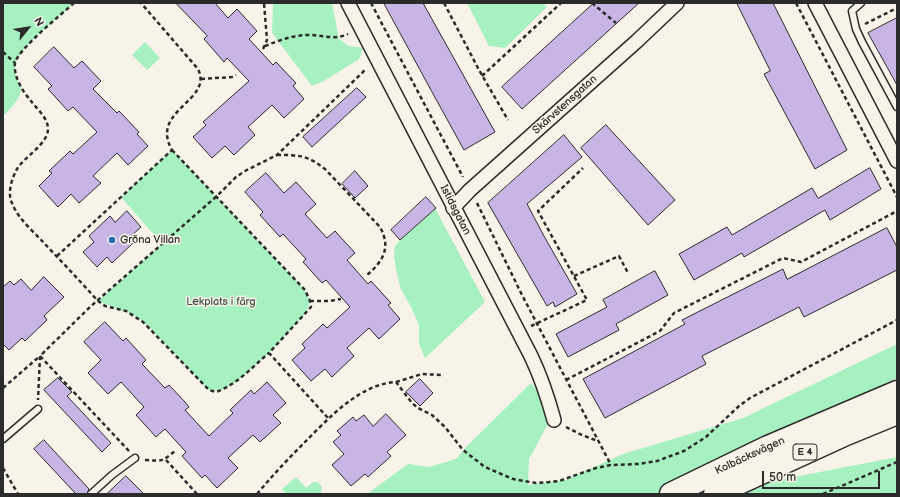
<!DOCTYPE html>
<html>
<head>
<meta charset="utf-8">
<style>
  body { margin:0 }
  #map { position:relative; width:900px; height:497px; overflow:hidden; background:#f7f3e8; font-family:"Balsamiq Sans",sans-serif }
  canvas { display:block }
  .frame { position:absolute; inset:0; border:4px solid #2b2b2b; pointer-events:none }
  .north { position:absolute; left:8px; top:8px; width:40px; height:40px; -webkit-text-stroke:3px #f7f3e8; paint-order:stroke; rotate:60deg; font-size:11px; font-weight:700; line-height:16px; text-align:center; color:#2b2b2b }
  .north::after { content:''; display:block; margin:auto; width:14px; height:18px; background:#2b2b2b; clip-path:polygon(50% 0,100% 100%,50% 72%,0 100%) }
  .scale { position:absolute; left:762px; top:471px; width:118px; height:18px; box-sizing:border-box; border:2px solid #2b2b2b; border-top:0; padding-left:5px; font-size:12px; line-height:14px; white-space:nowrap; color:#2b2b2b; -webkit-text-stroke:3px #f7f3e8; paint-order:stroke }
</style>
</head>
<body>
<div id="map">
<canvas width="900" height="497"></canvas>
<div class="frame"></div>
<div class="north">N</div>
<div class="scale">50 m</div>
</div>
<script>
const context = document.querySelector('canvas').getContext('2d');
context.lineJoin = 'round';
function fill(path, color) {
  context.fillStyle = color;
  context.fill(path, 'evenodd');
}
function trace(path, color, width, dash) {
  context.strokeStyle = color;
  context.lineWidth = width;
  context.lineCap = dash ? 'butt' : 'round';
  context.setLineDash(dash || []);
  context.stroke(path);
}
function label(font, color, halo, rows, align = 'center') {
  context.font = font + ' "Balsamiq Sans",sans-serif';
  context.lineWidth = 3;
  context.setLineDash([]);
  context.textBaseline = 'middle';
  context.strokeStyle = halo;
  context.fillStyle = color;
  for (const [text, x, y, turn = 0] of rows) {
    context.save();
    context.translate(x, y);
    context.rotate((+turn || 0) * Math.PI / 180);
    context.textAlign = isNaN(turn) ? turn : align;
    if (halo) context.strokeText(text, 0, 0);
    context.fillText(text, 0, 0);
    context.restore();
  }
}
fill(new Path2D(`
  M3 3H74C59 17 27 42 17 59 13 66 16 76 19 83 20 85 21 86 21 88 22 97 9 111 3 116Z
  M273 3H332L339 39 349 46 363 48 359 59 324 81 312 86 272 33Z
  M467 3H543L547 7 505 48 489 46Z
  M145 42 160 58 147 70 132 55Z
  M172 150 305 290 310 301 306 313 269 353 236 382 222 390H209L150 328 136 316 98 301 162 244 121 197Z
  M435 208 485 302 425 358 419 344V325L411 307 401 289 396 270 394 256 395 246 400 240Z
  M897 344V378L695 473 707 494 897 457V494H367L408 464 429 467 456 459 467 446 531 383 542 396 549 422 529 459 528 485 565 480 623 454 743 418Z
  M296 477 306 488 313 482H318L322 487 321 494H286L282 489Z`), '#a7f1c0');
const building = new Path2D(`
  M176 3H215L228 18 237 9 257 31 249 39 273 65 276 62 296 83 293 86 304 99 284 118 272 105 248 127 255 135 234 155 225 146 212 158 193 137 206 125 203 122 249 81 227 58 224 62 204 39 207 36Z
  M384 3H423L495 132 464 150 432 92Z
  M594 3H639L522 109 502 87Z
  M737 3H773L847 150 815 169 764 74 770 71Z
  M897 18V85L868 33Z
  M54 47 74 68 82 61 101 81 93 89 117 113 119 111 139 132 137 134 148 146 128 165 117 153 93 176 101 183 79 203 71 194 58 207 39 186 52 173 49 171 70 151 73 154 97 132 73 107 68 111 48 89 52 86 34 67Z
  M357 88 366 97 312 147 303 137Z
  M606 125 675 200 648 225 581 148Z
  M564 135 582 157 527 204 544 236 577 294 555 307 553 302 547 306 488 203Z
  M870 168 881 189 830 220 825 210 744 257 742 253 694 280 679 254 727 227 732 235 812 188 818 198Z
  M355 171 368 186 355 198 342 184Z
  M266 173 284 193 296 182 316 204 305 214 327 238 335 231 355 253 347 260 368 284 371 281 391 303 388 305 400 319 379 339 369 328 347 348 354 356 332 377 325 369 311 381 292 360 305 348 302 344 323 324 327 328 350 307 326 280 322 283 303 262 306 259 283 234 280 237 260 215 263 212 245 192Z
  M426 197 436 208 400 240 391 230Z
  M127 211 141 227 129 238 133 243 112 263 107 257 97 267 83 252 94 242 89 236 110 216 115 222Z
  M887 228 897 247V270L804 317 799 307 702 356 706 364 605 418 583 379 685 324 682 320 783 269 787 279Z
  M655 271 668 295 616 324 619 330 568 357 556 334 607 307 603 300Z
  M44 277 64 297 44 316 47 320 25 341 22 338 9 350 3 344V287L10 281 14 285 21 279 31 290Z
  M105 322 123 341 126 338 146 360 142 364 165 388 169 385 185 402 189 407 185 410 209 436 233 413 230 410 251 390 254 394 267 382 286 403 273 415 281 423 260 442 253 435 228 458 238 468 217 488 205 475 202 478 182 456 186 452 165 429 156 437 136 415 144 407 121 382 108 394 88 373 101 360 84 342Z
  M58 378 72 392 67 396 111 443 102 452 44 390Z
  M420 379 433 393 420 406 406 392Z
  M386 414 406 435 387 452 391 456 368 477 365 474 351 486 332 465 344 454 333 442 341 435 337 431 353 417 356 421 364 415 373 426Z
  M44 440 89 489 87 494H76L34 449Z
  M126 476 144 494H107Z`);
fill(building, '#c8b5e6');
trace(building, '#2b2b2b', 1);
const lane = new Path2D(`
  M861 3 852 11 856 29 862 42 897 107
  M3 439 38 409
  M91 494 112 475 135 458`);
const street = new Path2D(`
  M348 3 531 356C541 377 548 398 554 420
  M815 3 897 161
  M453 208 470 190 637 41 677 3`);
const highway = new Path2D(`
  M671 494 768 447 897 392
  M715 494 846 434 897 413`);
trace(lane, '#2b2b2b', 9);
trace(street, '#2b2b2b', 16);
trace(highway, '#2b2b2b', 25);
trace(new Path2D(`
  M74 3C62 14 18 49 15 63 13 76 23 92 31 101 37 109 48 118 48 129 48 144 24 157 17 169 12 178 7 193 12 203 18 219 33 231 44 243 62 262 80 281 98 301L105 306 126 311 143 322 209 390 216 392C238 384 252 367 269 353
  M371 3 463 177
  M444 3 479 70 508 120
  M592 3 616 23
  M796 3 897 197
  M865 24 897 8
  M265 46C277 41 291 36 305 35 319 34 334 41 348 34
  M263 49 267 40 264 3
  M3 52 15 63
  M482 76 561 3
  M201 79 232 77 236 75
  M172 150 305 290 310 301 311 307 269 353 328 418
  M277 155C299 155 307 155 325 169L380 227C392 249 382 262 366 276
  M477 203 522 295 611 465
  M57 256 172 150C149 110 214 101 198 69L141 3
  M574 276 619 256 628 273
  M310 301H330L341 299
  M531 326 587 300 538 211 583 168
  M566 380 660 331 674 313 783 258 801 262 897 211
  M396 382 422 374 441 375
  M3 388 40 356 38 400
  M566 427 582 435 598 441
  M129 451 40 356 91 306 217 196 236 177 245 171 277 155 363 72 366 68
  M145 460C163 461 162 462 176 450
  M166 460 197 494
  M3 468 18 494
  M257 494C272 476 287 460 303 444 328 419 359 384 396 382L412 403 418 408 432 415 445 427 463 450 485 467 513 479 536 483 549 482 559 481 596 468 611 465 638 464 657 461 684 451 706 437 739 406 750 398 897 320
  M823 494 897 462`), '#2b2b2b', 2.5, [4, 3]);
trace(lane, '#f7f3e8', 6);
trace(street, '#f7f3e8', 13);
trace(highway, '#f7f3e8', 22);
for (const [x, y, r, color] of [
  [112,240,4,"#1f6fb2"]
]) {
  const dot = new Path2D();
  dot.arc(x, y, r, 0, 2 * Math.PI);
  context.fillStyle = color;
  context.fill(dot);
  trace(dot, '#f7f3e8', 1.5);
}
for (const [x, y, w] of [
  [805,452,24]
]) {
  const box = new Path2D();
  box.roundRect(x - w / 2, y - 8, w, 16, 3);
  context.fillStyle = '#f7f3e8';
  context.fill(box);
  trace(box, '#2b2b2b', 1);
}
label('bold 10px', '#2b2b2b', null, [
  ["E 4",805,452]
]);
label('11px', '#2b2b2b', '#f7f3e8', [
  ["Skärvstensgatan",565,105,-42],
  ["Istidsgatan",455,210,63],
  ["Kolbäcksvägen",750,456,-25]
]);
label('11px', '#2b2b2b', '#f7f3e8', [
  ["Gröna Villan",120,240]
], 'left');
label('11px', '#445349', '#f7f3e8', [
  ["Lekplats i färg",221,302]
]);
</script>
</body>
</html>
